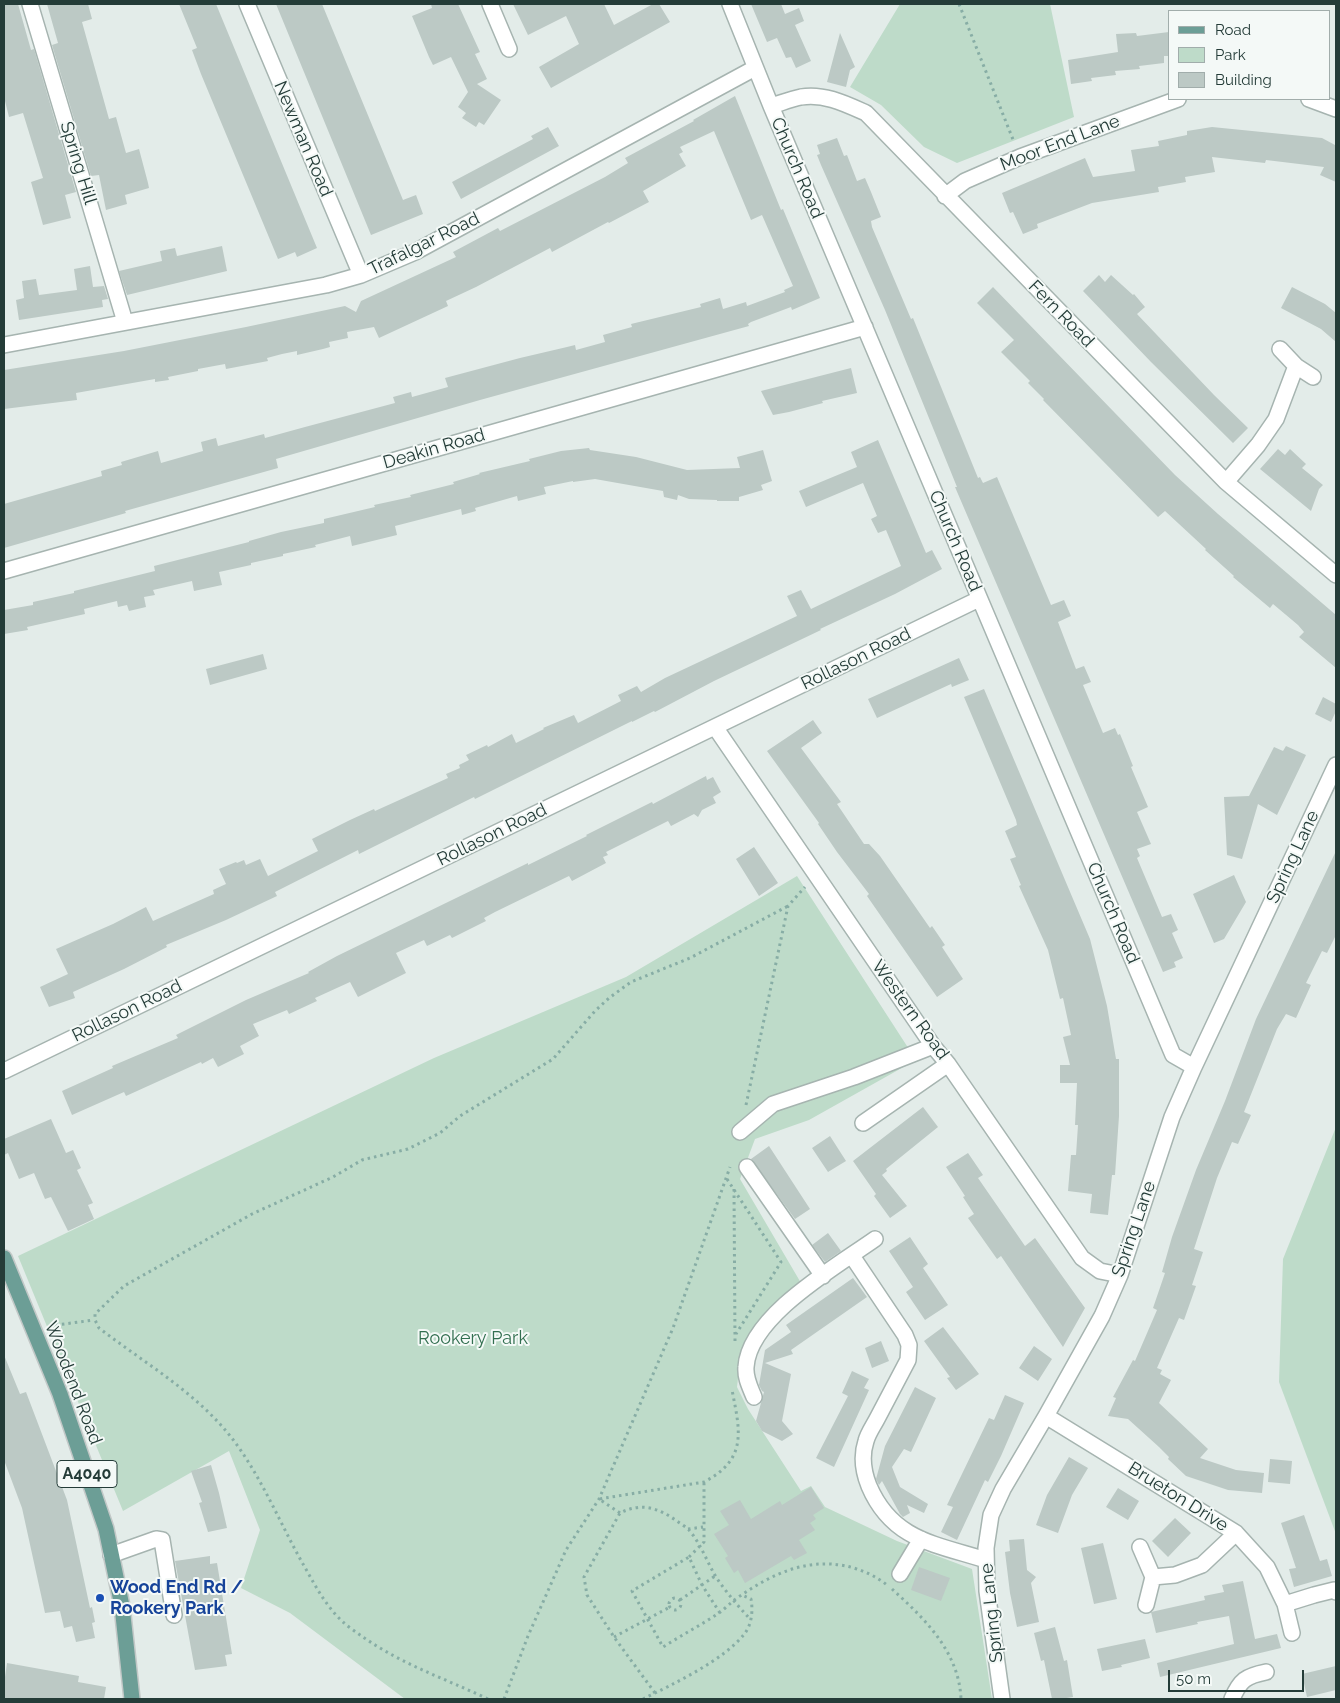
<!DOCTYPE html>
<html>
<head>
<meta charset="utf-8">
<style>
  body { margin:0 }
  #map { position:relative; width:1340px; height:1703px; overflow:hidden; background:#e3ece9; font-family:Raleway,sans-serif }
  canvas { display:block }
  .frame { position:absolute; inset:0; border:5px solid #243c38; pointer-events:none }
  .legend { position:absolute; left:1168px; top:10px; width:162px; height:90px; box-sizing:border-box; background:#f4f9f7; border:1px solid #a1adab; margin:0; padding:6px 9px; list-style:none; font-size:15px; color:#243c38 }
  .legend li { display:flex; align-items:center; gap:10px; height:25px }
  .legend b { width:25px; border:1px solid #a1adab }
  .scale { position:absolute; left:1168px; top:1670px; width:136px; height:22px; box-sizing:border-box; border:2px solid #243c38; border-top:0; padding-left:6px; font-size:15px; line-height:18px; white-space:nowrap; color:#243c38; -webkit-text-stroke:4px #f4f9f7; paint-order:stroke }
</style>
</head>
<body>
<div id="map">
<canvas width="1340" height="1703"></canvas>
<div class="frame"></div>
<ul class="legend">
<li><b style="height:6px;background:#6c9e96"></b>Road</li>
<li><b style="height:14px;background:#bedbc9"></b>Park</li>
<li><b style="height:14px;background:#bcc9c5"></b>Building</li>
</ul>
<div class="scale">50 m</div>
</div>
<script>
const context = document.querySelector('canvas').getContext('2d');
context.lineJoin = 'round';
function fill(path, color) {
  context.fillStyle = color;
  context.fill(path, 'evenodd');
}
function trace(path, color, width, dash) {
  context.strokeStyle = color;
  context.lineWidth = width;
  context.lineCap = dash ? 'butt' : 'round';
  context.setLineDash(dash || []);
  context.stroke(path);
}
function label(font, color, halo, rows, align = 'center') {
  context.font = font + ' Raleway,sans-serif';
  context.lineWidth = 4;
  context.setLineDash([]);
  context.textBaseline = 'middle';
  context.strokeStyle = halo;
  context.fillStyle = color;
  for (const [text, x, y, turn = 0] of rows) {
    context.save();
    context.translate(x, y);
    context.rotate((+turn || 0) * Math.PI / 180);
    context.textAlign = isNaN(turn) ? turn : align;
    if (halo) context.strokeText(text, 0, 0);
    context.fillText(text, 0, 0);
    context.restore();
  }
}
fill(new Path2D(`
  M900 4H1050L1074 117 957 163 924 147 881 105 850 87Z
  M797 876 916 1060 809 1120 755 1139 740 1179 801 1283 749 1333 740 1361 737 1387 748 1409 801 1491 811 1486 825 1507 897 1541 972 1569 992 1699H405L290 1613 241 1588 260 1530 229 1451 123 1511 18 1256 434 1058 626 977Z
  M1336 1127V1534L1279 1382 1283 1259Z`), '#bedbc9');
fill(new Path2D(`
  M4 4H18L31 50 34 49 76 192 65 195 71 218 43 225 31 182 43 178 23 113 9 117 4 97Z
  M47 4H88L92 19 82 22 109 119 116 117 126 153 139 149 148 183 149 188 125 195 127 204 106 210 99 175 91 176 52 45 58 43Z
  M179 4H216L317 248 297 257 295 252 278 259 201 74 192 50 197 48Z
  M276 4H322L403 200 416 195 423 214 371 235Z
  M431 4H458L480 52 475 54 487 79 477 84 501 100 484 125 479 122 476 127 462 118 466 113 458 107 468 92 451 57 433 65 429 57 412 16 432 8Z
  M513 4H604L614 25 653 4H659L670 22 551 88 539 67 579 44 566 16 528 35Z
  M751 4H781L785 14 799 8 804 21 795 25 811 61 796 68 791 57 786 58 777 38 767 42Z
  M1169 32V56H1164V63L1139 66 1140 69 1115 71 1116 75 1091 78 1092 81 1071 84 1068 60 1118 52 1116 34 1136 33 1137 36Z
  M840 33 855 67 850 70 846 87 827 82Z
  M735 96 781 210 783 209 820 298 792 310 791 307 751 322 748 324 749 326 480 400 276 459 278 468 125 511 126 513 4 548V504L102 476 101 471 122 465 121 462 158 451 161 463 203 451 201 442 216 438 218 446 264 434 265 438 305 427 395 403 393 397 411 392 412 397 448 387 445 378 520 358 567 347 575 345 576 350 605 342 603 335 632 327 631 324 701 307 700 304 720 298 723 309 746 302 747 306 785 292 784 290 793 286 762 215 751 220 714 131 680 147 683 152 679 154 686 166 643 191 649 202 609 223 608 222 552 252 550 248 476 287 446 301 448 306 379 338 374 327 347 332 348 338 329 342 330 347 323 349 297 355V351L282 354 267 358 268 361 226 369 225 364 198 369V371L168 377 169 380 155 382V379L76 393 77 400 4 409V370L124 351 246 327 345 306 356 312 361 301 456 257 453 252 498 228 500 231 605 177 628 163 625 158 694 121 693 120Z
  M548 127 559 146 461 199 452 182 533 139 531 136Z
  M1212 127 1322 138 1335 145 1336 142V182L1320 175 1324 167 1266 160 1265 163 1212 157 1215 172 1185 177 1186 182 1158 187 1159 192 1092 203 1037 224 1038 228 1023 234 1013 212 1010 213 1002 193 1085 158 1093 177 1135 171 1131 150 1159 146 1158 141 1187 135V131Z
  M837 138 844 156 847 155 857 181 865 178 871 192 881 217 871 221 872 227 911 319 913 318 978 478 980 477 983 483 997 477 1051 605 1064 600 1071 616 1058 622 1076 669 1084 666 1091 682 1083 685 1103 733 1115 728 1118 735 1120 734 1133 766 1131 767 1148 807 1137 812 1151 844 1137 849 1140 856 1137 858 1162 917 1171 914 1178 930 1172 933 1183 958 1174 962 1176 967 1163 972 955 487H957L885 310 821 165 817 155 820 154 817 145Z
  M222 246 227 271 127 295 119 271 162 261 160 251 175 248 177 256Z
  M90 266 93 287 104 286 108 299 102 300 103 307 19 320 16 300 24 298 22 281 36 279 39 295 77 290 74 269Z
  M1099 275 1105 282 1111 275 1133 295 1134 294 1145 307 1137 314 1214 395 1248 428 1233 443 1151 362 1083 291Z
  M993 287 1175 475 1218 514 1336 615V668L1299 637 1304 632 1298 625 1273 604 1270 608 1233 577 1234 576 1205 550 1206 549 1165 511 1158 517 1043 400 1044 399 1028 383 1030 381 1001 352 1014 340 977 303Z
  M1292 287 1325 304 1336 313V342L1321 329 1281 308Z
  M851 368 857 393 822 401 823 403 789 412 773 415 761 391Z
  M878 440 926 553 932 550 942 569 895 594 820 629 821 630 714 681 655 712 654 711 632 722V721L475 799 474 797 359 854 358 850 275 892 277 896 226 920 166 945 167 947 124 969 73 992 75 998 49 1007 40 987 68 974 56 949 113 924 146 907 153 921 214 894 213 890 226 884 219 869 236 862 237 863 244 860 246 865 260 859 268 876 318 851 312 839 350 820 374 809 375 811 448 778 446 774 460 768 459 765 469 760 466 755 487 745 488 747 512 734 516 743 544 729 543 728 574 715 578 723 621 701 618 695 637 686 641 692 665 678 797 616 787 596 801 590 811 609 901 566 886 530 878 533 871 519 877 516 863 483 806 507 799 491 857 467 851 452Z
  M589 448 590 450 636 457 687 470 740 468 737 457 763 450 772 481 761 485 763 490 739 497V501H717V500L689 499 678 495 677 500 664 497 663 491 595 479 573 482V481L544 487 546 494 518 501 517 496 475 508 476 511 462 515 461 509 395 526 397 535 352 546 350 536 315 545 316 547 283 554V556L251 563V565L219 572 222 585 194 591 192 581 153 590 155 595 144 597 146 607 129 611 127 605 118 607 117 601 84 609 85 614 27 627 28 630 4 634V610L33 605V602L74 593V591L155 571 154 566 249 542V541L281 532 324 523V519L375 507 374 505 411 497 410 495 454 484 453 482 480 474 479 473 530 461 529 459 561 451Z
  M1278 449 1285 455 1290 449 1306 464 1302 468 1323 485 1319 489 1311 511 1260 469Z
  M263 654 267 669 210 685 206 669Z
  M959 658 969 680 952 687 951 684 877 718 868 699Z
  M984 689 1090 939 1107 1006 1116 1059H1119V1116L1115 1175H1112L1108 1215 1090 1213 1092 1194 1068 1191 1071 1155H1076L1078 1125H1075L1077 1083H1060V1065H1070L1063 1037 1071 1035 1063 998 1060 999 1048 950 1019 886 1021 885 1010 859 1016 857 1005 831 1017 825 1016 820 964 697Z
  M1323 697 1336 704V711L1331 722 1315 714Z
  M813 720 822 733 801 748 841 802 837 804 864 844H869L880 856 930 928 932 926 945 945 942 947 963 979 937 997 867 896 869 894 837 852 818 824 819 823 767 751Z
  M1286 746 1306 755 1277 815 1258 804 1242 859 1227 855 1224 797 1249 796 1274 747 1283 751Z
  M706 776 707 780 713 777 721 792 713 797 716 803 702 810 698 817 694 814 671 826 668 821 606 852 608 855 603 857 606 863 572 881 569 876 495 912 484 918 486 921 452 938 450 935 427 946 424 940 396 953 406 973 358 997 350 982 315 998 317 1001 289 1014 287 1010 253 1024 259 1036 240 1046 244 1054 218 1067 213 1058 202 1064 201 1062 126 1096 124 1092 72 1115 62 1091 113 1068 112 1066 178 1038 176 1035 246 1000 309 973 308 972 337 956 528 863V865L587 836 586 835 652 802 653 804Z
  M754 847 778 883 759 896 736 859Z
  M1336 851V935L1327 953 1322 951 1306 983 1311 985 1296 1018 1286 1014 1277 1029 1244 1112 1251 1115 1238 1144 1232 1142 1217 1178 1194 1249 1203 1252 1192 1285 1196 1286 1184 1320 1179 1318 1157 1368 1162 1370 1160 1374 1171 1380 1159 1403 1208 1449 1200 1458 1236 1470 1264 1473 1262 1493 1228 1490 1186 1476 1168 1459 1169 1457 1159 1447 1128 1419 1108 1416 1116 1398 1113 1397 1133 1360 1135 1361 1157 1310 1153 1308 1165 1273 1162 1272 1172 1237 1196 1170 1225 1101 1256 1019Z
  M1234 875 1246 902 1224 939 1214 943 1193 894Z
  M923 1107 938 1127 886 1169 887 1171 882 1175 907 1206 890 1218 874 1196 876 1194 853 1161Z
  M51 1119 66 1153 73 1150 81 1168 77 1170 93 1203 88 1205 94 1219 68 1231 51 1197 45 1199 34 1173 19 1179 8 1153 4 1155V1139Z
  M830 1136 846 1161 828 1172 812 1148Z
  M769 1146 810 1209 795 1219 751 1159Z
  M968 1153 983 1175 978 1178 1025 1246 1035 1238 1085 1308 1063 1347 1001 1256 997 1259 968 1218 974 1214 963 1197 965 1196 946 1167Z
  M828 1233 841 1251 825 1262 812 1245Z
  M910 1237 928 1264 923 1268 948 1305 925 1320 906 1292 913 1287 889 1251Z
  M853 1278 867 1297 791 1350 793 1354 765 1363 791 1374 782 1421 793 1434 782 1441 762 1431 756 1421 764 1392 762 1391 759 1385 765 1350 791 1332 786 1325Z
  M943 1327 979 1374 956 1390 947 1378 950 1377 924 1341Z
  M881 1341 889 1361 872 1368 865 1348Z
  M1034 1346 1052 1359 1038 1381 1019 1368Z
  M4 1355 20 1394 26 1392 67 1500 90 1608 92 1607 95 1622 92 1623 95 1638 76 1642 72 1626 64 1628 60 1611 45 1613 22 1508 4 1460Z
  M852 1371 869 1379 864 1388 869 1390 834 1467 816 1458 848 1396 842 1393Z
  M915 1387 936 1398 911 1452 904 1449 892 1467 900 1487 928 1504 924 1513 907 1505 910 1513 903 1517 900 1514 882 1481 879 1485 876 1479 885 1446Z
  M1005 1395 1024 1403 1001 1456 988 1482 985 1480 957 1540 941 1532 953 1507 947 1505 989 1418 994 1420Z
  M1069 1457 1088 1468 1072 1495 1058 1533 1036 1525 1047 1495Z
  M1270 1459 1292 1461 1290 1484 1268 1482Z
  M211 1465 219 1493 227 1528 208 1532 199 1503 202 1502 191 1471Z
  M811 1487 824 1508 813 1515 816 1519 810 1523 815 1530 799 1540 807 1553 794 1560 791 1556 745 1583 738 1570 734 1573 725 1558 728 1556 714 1534 729 1525 720 1511 740 1500 751 1519 780 1501 782 1505Z
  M1118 1488 1139 1501 1128 1520 1106 1507Z
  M1304 1515 1320 1561 1327 1559 1332 1576 1294 1587 1289 1569 1296 1568 1281 1523Z
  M1175 1518 1191 1533 1168 1557 1152 1541Z
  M1024 1539 1027 1570 1036 1577 1031 1583 1039 1622 1017 1627 1010 1593 1005 1552 1010 1551 1009 1540Z
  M1103 1543 1117 1599 1094 1604 1081 1548Z
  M210 1556V1564L217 1563 232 1654 225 1655 227 1666 195 1670 175 1561Z
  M919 1567 950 1578 941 1601 911 1590Z
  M1243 1581 1255 1639 1277 1634 1281 1648 1160 1677 1157 1663 1234 1644 1229 1616 1197 1622 1198 1624 1156 1633 1151 1612 1205 1600 1204 1596 1224 1592 1222 1585Z
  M1055 1627 1064 1661 1067 1660 1073 1697 1060 1699H1052L1044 1660 1041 1661 1034 1633Z
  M1145 1639 1150 1658 1121 1665 1122 1667 1102 1671 1097 1649Z
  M7 1663 79 1676 78 1682 106 1687 104 1699H4V1684Z
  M1336 1666V1690L1307 1697 1302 1674Z`), '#bcc9c5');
const minor = new Path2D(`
  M30 4 125 322
  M247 4 361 275
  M490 4 509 49
  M730 4 771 106 1173 1055 1194 1067
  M1309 99 1336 109
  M771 106C781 103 791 99 801 97 824 93 846 104 866 113L1226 482 1336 575
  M945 196 965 181 1020 157 1178 99
  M4 345 326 285 361 275 415 252 755 68
  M1280 349 1296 366 1313 377
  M1226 482 1258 445 1276 419 1296 366
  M4 571 865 327
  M715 727 933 1046 948 1064 1082 1258 1100 1271 1120 1275
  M4 1071 979 599
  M863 1123 948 1064
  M740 1132 773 1104 854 1077 933 1046
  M747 1167 823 1276
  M852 1256 905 1335 909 1345 908 1360C898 1379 888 1398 878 1417 874 1425 868 1433 866 1441 861 1456 863 1471 869 1486 892 1540 935 1544 986 1560
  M754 1397C750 1387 745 1378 746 1367 749 1316 837 1266 875 1239
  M1046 1416 1236 1533 1267 1567 1285 1604 1292 1633
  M1140 1547 1153 1577
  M111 1555 156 1539 162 1540 174 1615
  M900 1574 921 1539
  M1285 1604 1314 1595 1334 1590 1336 1592
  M1146 1605 1153 1577 1175 1575 1202 1565 1236 1533
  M1002 1699 987 1591 986 1548 991 1515 1003 1489 1046 1416 1102 1316 1120 1275 1172 1117 1194 1067 1336 765
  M1232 1699C1240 1680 1246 1676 1266 1672`);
const major = new Path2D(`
  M4 1258 60 1394 106 1529 122 1606 132 1699`);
trace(minor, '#a6b4b0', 18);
trace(major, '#c2c8c7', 18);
trace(new Path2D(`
  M959 4 1014 142
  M746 1105 788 906 805 887
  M727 1179 781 1262 736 1334
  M734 1189 735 1341
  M49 1326 94 1320
  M620 1513 599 1499 704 1482C748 1459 740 1431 732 1390
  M688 1529 703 1527
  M689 1557 704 1542V1482
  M892 1589C925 1619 959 1652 961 1699
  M669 1604a6 6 0 1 1 12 0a6 6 0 1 1-12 0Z
  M680 1600 715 1576
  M720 1613 702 1585 689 1557 632 1591 663 1647C682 1635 701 1625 719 1613 726 1608 732 1601 740 1596 772 1574 806 1558 846 1566 860 1569 876 1576 887 1585
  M614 1637 670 1607
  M655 1693 614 1637 587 1595 584 1577 620 1513C642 1502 658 1508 677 1521 681 1524 686 1527 689 1530 701 1544 707 1562 716 1577 726 1592 738 1606 750 1619
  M488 1699C444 1678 403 1665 363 1637 356 1632 348 1627 342 1621 327 1607 317 1589 307 1571 283 1530 265 1484 237 1445 201 1395 147 1365 99 1328L95 1320V1314L124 1286 252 1214 333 1177 362 1160 408 1149 440 1133 460 1116 553 1059 595 1011 609 998 631 982 690 958 788 906
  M504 1699 528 1636 566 1550 599 1499 673 1328 730 1167
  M643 1699C673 1684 725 1660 745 1633 752 1624 753 1610 751 1599L742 1595`), '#87ada5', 3, [2.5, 4]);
trace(minor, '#fff', 15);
trace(major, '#6c9e96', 15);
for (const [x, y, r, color] of [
  [100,1598,5,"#1a4fb4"]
]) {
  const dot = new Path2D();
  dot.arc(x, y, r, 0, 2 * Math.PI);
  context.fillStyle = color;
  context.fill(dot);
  trace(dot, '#f4f9f7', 2);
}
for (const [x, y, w] of [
  [87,1474,60]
]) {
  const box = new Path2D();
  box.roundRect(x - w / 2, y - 13.5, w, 27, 4);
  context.fillStyle = '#f4f9f7';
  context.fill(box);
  trace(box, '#243c38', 1);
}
label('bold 16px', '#243c38', null, [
  ["A4040",87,1474]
]);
label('18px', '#243c38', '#f4f9f7', [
  ["Newman Road",303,139,67],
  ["Moor End Lane",1060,143,-21],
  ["Spring Hill",78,163,73],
  ["Church Road",797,168,67],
  ["Trafalgar Road",424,244,-26],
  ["Fern Road",1061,314,46],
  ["Deakin Road",434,449,-16],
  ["Church Road",955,541,67],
  ["Rollason Road",856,659,-26],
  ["Rollason Road",492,835,-26],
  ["Spring Lane",1293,857,-65],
  ["Church Road",1113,913,67],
  ["Western Road",910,1010,54],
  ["Rollason Road",127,1011,-26],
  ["Spring Lane",1134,1229,-71],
  ["Woodend Road",73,1383,69],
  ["Brueton Drive",1178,1497,32],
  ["Spring Lane",992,1613,-96]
]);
label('18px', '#326f50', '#f4f9f7', [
  ["Rookery Park",473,1339]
]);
label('bold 18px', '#164399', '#f4f9f7', [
  ["Wood End Rd /",110,1588],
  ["Rookery Park",110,1609]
], 'left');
</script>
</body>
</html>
